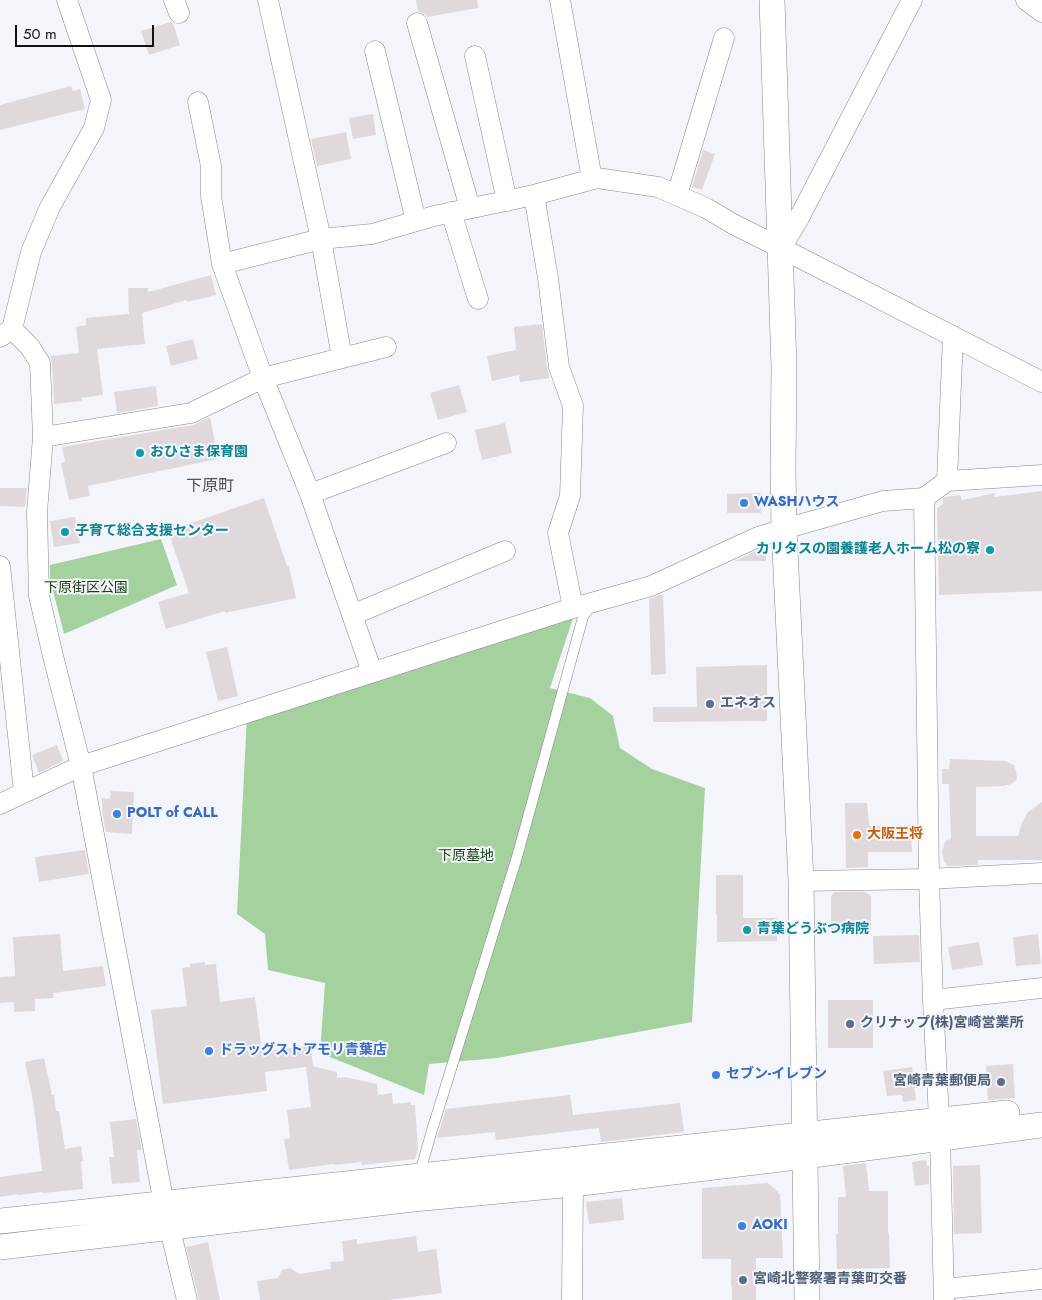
<!DOCTYPE html>
<html>
<head>
<meta charset="utf-8">
<style>
  body { margin:0 }
  #map { position:relative; width:1042px; height:1300px; overflow:hidden; background:#f3f5fb; font-family:Jost,sans-serif }
  canvas { display:block }
  .scale { position:absolute; left:15px; top:25px; width:139px; height:22px; box-sizing:border-box; border:2px solid #101012; border-top:0; padding-left:6px; font-size:15px; line-height:18px; white-space:nowrap; color:#101012; -webkit-text-stroke:4px #f3f5fb; paint-order:stroke }
</style>
</head>
<body>
<div id="map">
<canvas width="1042" height="1300"></canvas>
<div class="scale">50 m</div>
</div>
<script>
const context = document.querySelector('canvas').getContext('2d');
context.lineJoin = 'round';
function fill(path, color) {
  context.fillStyle = color;
  context.fill(path, 'evenodd');
}
function trace(path, color, width, dash) {
  context.strokeStyle = color;
  context.lineWidth = width;
  context.lineCap = dash ? 'butt' : 'round';
  context.setLineDash(dash || []);
  context.stroke(path);
}
function label(font, color, halo, rows, align = 'center') {
  context.font = font + ' Jost,"Noto Sans JP",sans-serif';
  context.lineWidth = 4;
  context.setLineDash([]);
  context.textBaseline = 'middle';
  context.strokeStyle = halo;
  context.fillStyle = color;
  for (const [text, x, y, turn = 0] of rows) {
    context.save();
    context.translate(x, y);
    context.rotate((+turn || 0) * Math.PI / 180);
    context.textAlign = isNaN(turn) ? turn : align;
    if (halo) context.strokeText(text, 0, 0);
    context.fillText(text, 0, 0);
    context.restore();
  }
}
fill(new Path2D(`
  M161 539 177 585 64 634 50 579V565Z
  M576 609 550 688 590 698 613 716 620 748 652 769 705 788 692 1022 497 1058 429 1064 424 1095 320 1053 325 983 268 970 265 934 237 914 247 715Z`), '#a5d19e');
fill(new Path2D(`
  M416 0H477L478 8 427 17 425 14 418 11Z
  M171 22 173 23 180 45 149 55 141 31Z
  M71 86 73 91 80 89 85 109 0 130V105Z
  M373 114 376 135 353 139 349 118Z
  M346 132 351 159 317 166 311 139Z
  M703 150 715 154 702 190 692 187Z
  M211 275 216 295 187 302V300L142 313 145 344 97 349 103 395 81 398 82 401 54 404 52 363 50 356 79 353 76 327 86 325V318L129 314 128 288H148V292Z
  M542 324 547 368 550 378 520 382 519 375 492 381 487 356 516 350 514 327Z
  M193 339 198 359 171 366 166 346Z
  M459 385 467 412 438 420 430 393Z
  M156 386 158 406 117 413 114 392Z
  M210 417 218 459 88 486 90 496 69 500 61 463 65 462 62 447 193 425Z
  M505 423 512 453 482 460 475 430Z
  M0 488H27L25 507 0 506Z
  M1042 491V591L939 595 937 508 943 504V499L945 497 960 495 962 500 995 493 994 497Z
  M761 493V513H727V494Z
  M264 498 287 566H289L296 598 225 613V611L166 629 158 602 189 593 168 531Z
  M75 517 80 543 54 547 50 521Z
  M766 547V561H735L762 548Z
  M660 595H663L666 674 651 675 649 599Z
  M227 647 238 696 218 701 206 652Z
  M767 665V721L653 722V707H697L696 667Z
  M57 745 63 761 39 773 32 755Z
  M950 759 1005 761 1014 765 1016 771 1017 780 1011 784 1004 786 976 787V836H1018L1022 823 1028 812 1042 802V860H978V865L948 866 944 861 942 852 945 841 951 839 949 784H942V769H949Z
  M111 791 134 792 132 834 106 832 102 811V798L110 799Z
  M845 803H867L869 826 911 825 912 852H868V867L846 868Z
  M85 850 89 874 39 882 35 857Z
  M716 875H743V918H777V941L717 942V914H716Z
  M834 892H865L871 896V930L831 931V896Z
  M60 934 63 971 103 966 106 986 53 993 54 998 35 999V1011L14 1012V1002L0 1003V977L15 976 13 937Z
  M1038 934 1041 964 1016 966 1013 937Z
  M919 935 920 962 874 964 873 936Z
  M979 942 983 965 952 970 948 947Z
  M205 962V965L216 964 220 1002 255 997 262 1051 311 1046 313 1066 337 1072V1078L345 1077 377 1084 378 1095 392 1093 393 1104 411 1102V1105H415L418 1149 415 1159 362 1165 361 1162 335 1165 334 1164 289 1170 284 1139 290 1138 287 1110 311 1107 306 1067 265 1072 267 1091 163 1104 151 1010 187 1006 182 968 190 967V964Z
  M828 1000H873V1048H828Z
  M44 1058 52 1095H54L56 1111H59L65 1149 81 1146 83 1161H81L83 1189 43 1193V1192L18 1195 17 1194 0 1197V1177L42 1171 33 1101 25 1062Z
  M1013 1064 1015 1098 988 1100 986 1066Z
  M912 1067 916 1100 903 1102 902 1095 887 1096 883 1071Z
  M570 1095 573 1115 680 1103 684 1132 601 1142 599 1128 496 1140 495 1132 437 1138 446 1109Z
  M136 1119 142 1150H137L140 1182 112 1184 109 1157H114L110 1122Z
  M926 1160 927 1166H929V1184L915 1186 912 1162Z
  M866 1163 869 1191H888V1233H889L890 1268 837 1269 836 1234H838V1197H846L843 1166Z
  M980 1165 982 1233 954 1234 953 1166Z
  M768 1183 780 1194 783 1258H756V1300H732V1287H731V1259H702V1188Z
  M622 1198 624 1220 589 1224 586 1202Z
  M416 1236 418 1252 436 1249 442 1293 389 1300H260L257 1281 278 1278 282 1270 290 1268 299 1274 331 1269 330 1262 344 1261 342 1241 357 1239V1244Z
  M208 1242 220 1300H199L186 1247Z`), '#e0d9dc');
const service = new Path2D(`
  M419 1176 432 1130 517 857 583 617 591 605`);
const minor = new Path2D(`
  M174 0 179 13
  M560 0 592 179
  M1026 0 1042 12
  M417 23 470 208
  M375 51 416 221
  M475 56 507 201
  M198 102 211 166V196L222 264 263 378 310 494 372 672
  M534 195 548 278 559 367 573 406 570 496 558 533 573 608
  M677 195 724 38
  M451 212 478 299
  M781 248 799 218 912 0
  M222 264 321 239 268 0
  M12 329 30 347 40 363 43 437 37 512 39 596 53 656 81 766 164 1204 187 1300
  M0 337 12 329 31 252 50 207 94 128 101 100 67 0
  M342 358 386 347
  M43 437 191 413 263 378 342 358 321 239 372 234 434 216 534 195 597 178 658 187 706 208 733 224 781 248 1042 382
  M947 481 953 336
  M310 494 446 443
  M924 498 929 879 933 1000 940 1138 944 1300
  M0 566 24 792
  M352 615 505 551
  M0 804 81 766 573 608 651 586 758 537 784 529 883 501 924 498 947 481 1042 475
  M801 881 929 879 1042 873
  M933 1000 1042 988
  M944 1289 1042 1279
  M572 1300 573 1184`);
const tertiary = new Path2D(`
  M772 0 784 368 783 468 784 529 801 881 807 1300
  M0 1221 1007 1113
  M0 1247 413 1199 573 1184 805 1156 1042 1125`);
trace(service, '#85878c', 11);
trace(minor, '#85878c', 21);
trace(tertiary, '#85878c', 26);
trace(service, '#fff', 10);
trace(minor, '#fff', 20);
trace(tertiary, '#fff', 25);
for (const [x, y, r, color] of [
  [140,453,5,"#0f9aa8"],
  [744,503,5,"#3f7fe0"],
  [65,532,5,"#0f9aa8"],
  [990,550,5,"#0f9aa8"],
  [710,704,5,"#5c6f8a"],
  [117,814,5,"#3f7fe0"],
  [857,835,5,"#e8710a"],
  [747,930,5,"#0f9aa8"],
  [850,1024,5,"#5c6f8a"],
  [209,1051,5,"#3f7fe0"],
  [716,1075,5,"#3f7fe0"],
  [1001,1082,5,"#5c6f8a"],
  [742,1226,5,"#3f7fe0"],
  [743,1280,5,"#5c6f8a"]
]) {
  const dot = new Path2D();
  dot.arc(x, y, r, 0, 2 * Math.PI);
  context.fillStyle = color;
  context.fill(dot);
  trace(dot, '#f3f5fb', 2);
}
label('bold 14px', '#0d838f', '#f3f5fb', [
  ["おひさま保育園",150,453],
  ["子育て総合支援センター",75,532],
  ["カリタスの園養護老人ホーム松の寮",980,550,"right"],
  ["青葉どうぶつ病院",757,930]
], 'left');
label('bold 14px', '#366cbe', '#f3f5fb', [
  ["WASHハウス",754,503],
  ["POLT of CALL",127,814],
  ["ドラッグストアモリ青葉店",219,1051],
  ["セブン-イレブン",726,1075],
  ["AOKI",752,1226]
], 'left');
label('14px', '#143e0e', '#f3f5fb', [
  ["下原街区公園",86,589],
  ["下原墓地",466,857]
]);
label('bold 14px', '#4e5e75', '#f3f5fb', [
  ["エネオス",720,704],
  ["クリナップ(株)宮崎営業所",860,1024],
  ["宮崎青葉郵便局",991,1082,"right"],
  ["宮崎北警察署青葉町交番",753,1280]
], 'left');
label('bold 14px', '#c56008', '#f3f5fb', [
  ["大阪王将",867,835]
], 'left');
label('16px', '#535459', '#f3f5fb', [
  ["下原町",210,487]
]);
</script>
</body>
</html>
